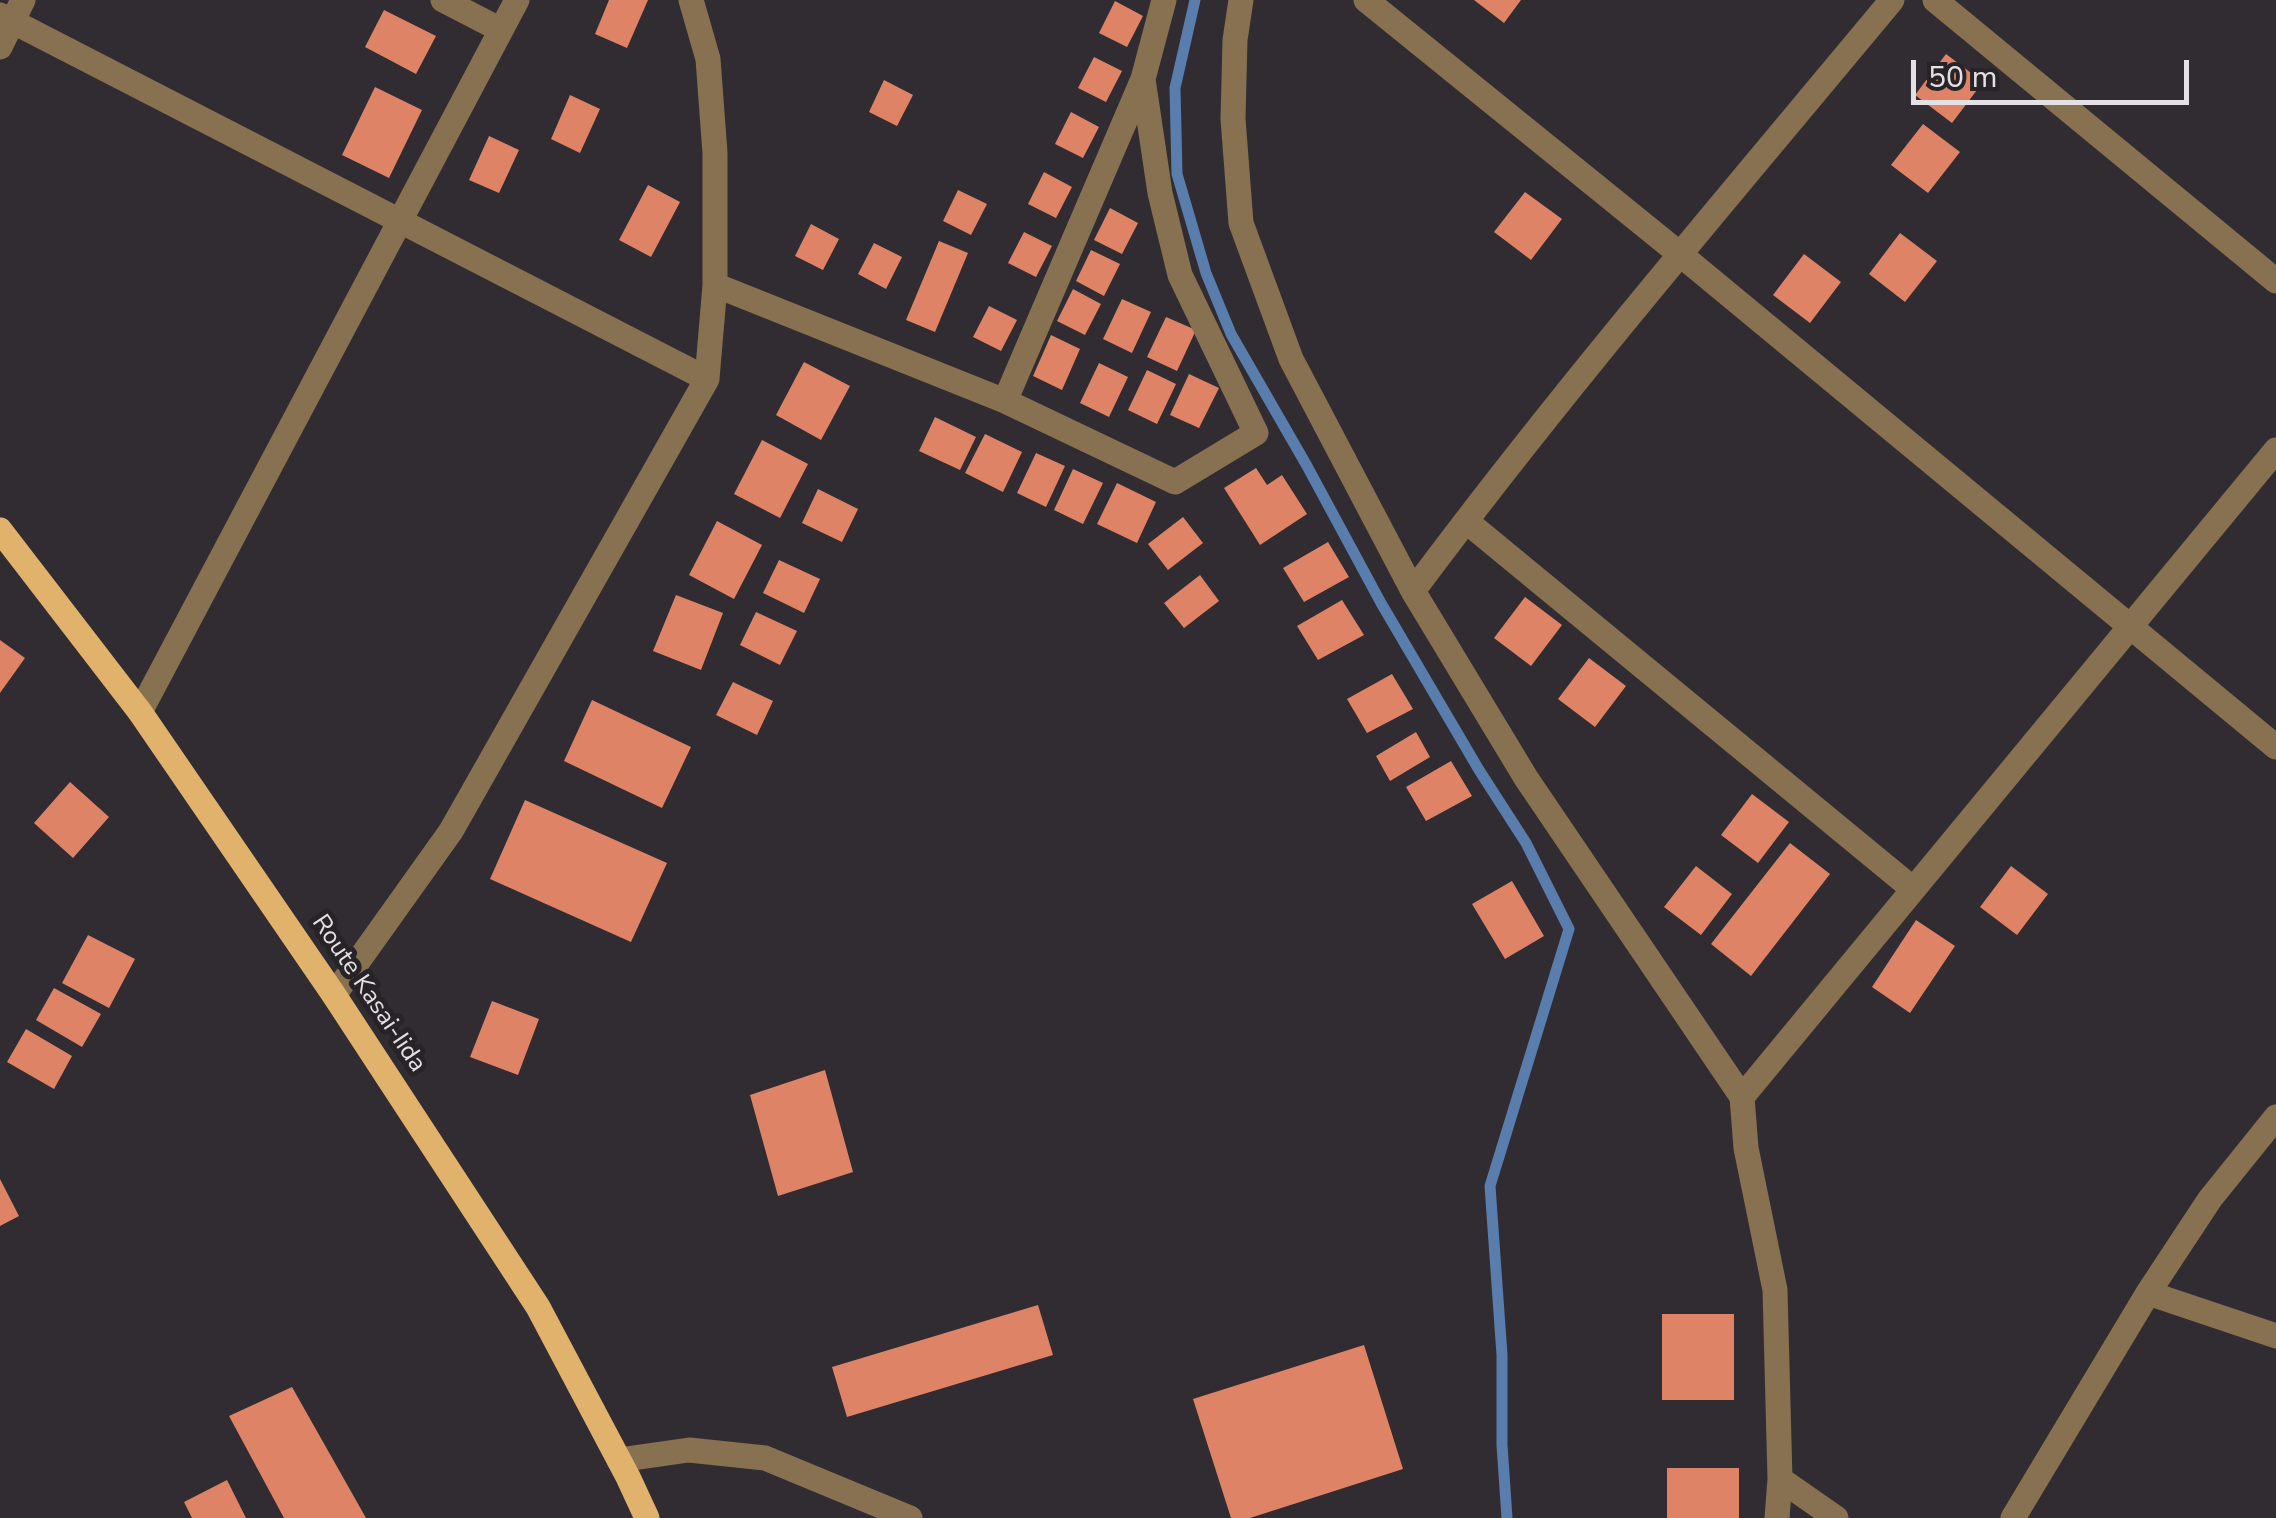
<!DOCTYPE html>
<html>
<head>
<meta charset="utf-8">
<style>
  body { margin:0 }
  #map { position:relative; width:2276px; height:1518px; overflow:hidden; background:#312c31; font-family:"Nunito Sans",sans-serif }
  canvas { display:block }
  .scale { position:absolute; left:1911px; top:60px; width:278px; height:45px; box-sizing:border-box; border:5px solid #e4e1e4; border-top:0; padding-left:12px; font-size:30px; line-height:35px; white-space:nowrap; color:#e4e1e4; -webkit-text-stroke:8px #272327; paint-order:stroke }
</style>
</head>
<body>
<div id="map">
<canvas width="2276" height="1518"></canvas>
<div class="scale">50 m</div>
</div>
<script>
const context = document.querySelector('canvas').getContext('2d');
context.lineJoin = 'round';
function trace(path, color, width, dash) {
  context.strokeStyle = color;
  context.lineWidth = width;
  context.lineCap = dash ? 'butt' : 'round';
  context.setLineDash(dash || []);
  context.stroke(path);
}
function fill(path, color) {
  context.fillStyle = color;
  context.fill(path, 'evenodd');
}
function label(font, color, halo, rows, align = 'center') {
  context.font = font + ' "Nunito Sans",sans-serif';
  context.lineWidth = 10;
  context.setLineDash([]);
  context.textBaseline = 'middle';
  context.strokeStyle = halo;
  context.fillStyle = color;
  for (const [text, x, y, turn = 0] of rows) {
    context.save();
    context.translate(x, y);
    context.rotate((+turn || 0) * Math.PI / 180);
    context.textAlign = isNaN(turn) ? turn : align;
    if (halo) context.strokeText(text, 0, 0);
    context.fillText(text, 0, 0);
    context.restore();
  }
}
trace(new Path2D(`
  M1195 0 1175 88 1177 174 1206 273 1231 334 1307 466 1381 603 1479 770 1526 843 1569 929 1490 1186 1502 1355V1445L1507 1518`), '#597dac', 11);
fill(new Path2D(`
  M609 0H648L627 48 595 34Z
  M1474 0H1521L1504 23Z
  M1115 1 1143 16 1127 47 1099 33Z
  M384 10 436 36 416 74 365 47Z
  M1946 54 1983 82 1952 123 1915 95Z
  M1094 57 1122 71 1106 102 1078 88Z
  M884 80 913 95 897 126 869 112Z
  M375 87 422 110 389 178 342 155Z
  M570 95 600 109 580 153 551 139Z
  M1071 112 1099 127 1083 158 1055 144Z
  M1923 124 1960 152 1928 193 1891 165Z
  M489 136 519 150 499 193 469 180Z
  M1044 172 1072 187 1056 218 1028 204Z
  M648 185 680 202 651 257 619 240Z
  M958 190 987 204 971 235 943 221Z
  M1525 192 1562 219 1531 260 1494 232Z
  M1110 208 1138 223 1122 254 1094 240Z
  M811 224 839 239 823 270 795 256Z
  M1024 232 1052 246 1036 277 1008 263Z
  M1900 233 1937 261 1905 302 1869 274Z
  M939 241 968 253 935 332 906 320Z
  M874 243 902 257 886 289 858 274Z
  M1091 250 1120 264 1104 296 1076 281Z
  M1804 254 1841 282 1810 323 1773 295Z
  M1073 289 1101 304 1085 335 1057 321Z
  M1122 299 1151 312 1132 353 1103 339Z
  M989 306 1017 320 1001 351 973 337Z
  M1166 317 1196 330 1177 371 1147 357Z
  M1051 335 1080 349 1062 390 1033 376Z
  M804 362 850 386 821 440 776 415Z
  M1099 363 1128 377 1109 417 1080 403Z
  M1147 370 1176 384 1157 424 1128 410Z
  M1189 374 1219 388 1199 428 1170 415Z
  M935 417 976 437 960 470 919 451Z
  M985 434 1022 452 1003 492 965 473Z
  M762 440 808 464 780 518 734 494Z
  M1036 453 1065 466 1046 507 1017 493Z
  M1256 468 1267 485 1282 475 1307 514 1260 545 1224 488Z
  M1073 469 1103 483 1083 524 1054 510Z
  M1117 483 1156 502 1137 543 1097 524Z
  M818 489 858 509 842 542 802 523Z
  M1183 517 1203 543 1168 570 1148 544Z
  M717 521 762 545 734 599 689 575Z
  M1328 542 1349 577 1304 602 1283 568Z
  M779 560 820 579 804 613 763 593Z
  M1200 575 1219 601 1184 628 1164 603Z
  M676 595 723 613 701 670 653 651Z
  M1525 597 1562 625 1531 666 1494 638Z
  M1342 600 1364 635 1318 660 1297 626Z
  M756 612 797 631 780 665 740 645Z
  M0 640 25 658 0 693Z
  M1589 658 1626 686 1595 727 1558 699Z
  M1392 674 1413 709 1367 733 1347 699Z
  M733 682 773 701 757 735 716 715Z
  M592 700 691 747 662 808 564 761Z
  M1416 732 1430 757 1390 781 1376 756Z
  M1451 761 1472 796 1426 821 1406 787Z
  M70 782 109 817 73 858 34 823Z
  M1752 794 1789 822 1758 863 1721 835Z
  M525 800 667 863 631 942 490 879Z
  M1790 843 1830 874 1751 976 1711 944Z
  M1696 866 1732 894 1701 935 1664 907Z
  M2011 866 2048 894 2017 935 1980 907Z
  M1512 881 1544 936 1505 959 1472 904Z
  M1916 920 1955 946 1910 1013 1872 987Z
  M88 935 135 959 109 1008 62 983Z
  M54 988 101 1014 82 1047 36 1020Z
  M492 1001 539 1019 518 1075 470 1057Z
  M26 1029 72 1056 54 1089 7 1062Z
  M825 1070 853 1172 778 1196 750 1095Z
  M0 1179 19 1216 0 1226Z
  M1038 1305 1053 1355 847 1417 832 1367Z
  M1662 1314H1734V1400H1662Z
  M1364 1345 1403 1469 1250 1518H1231L1193 1399Z
  M292 1387 366 1518H284L229 1416Z
  M1667 1468H1739V1518H1667Z
  M227 1480 246 1518H192L184 1502Z`), '#df8366');
trace(new Path2D(`
  M443 0 501 30
  M1241 0 1235 40 1233 119 1241 223 1291 359 1413 591 1526 778 1742 1097
  M1366 0 1681 255 2276 747
  M1935 0 2276 281
  M0 15 707 379
  M0 47 23 0
  M715 285 1005 401 1175 482 1256 433 1180 275 1160 193 1143 79 1164 0
  M1005 401 1143 79
  M1466 521 1913 889
  M1413 591C1564 388 1730 195 1892 0
  M140 712 517 0
  M334 995 451 831 707 379 715 285V153L708 59 691 0
  M2148 1293 2276 1336
  M619 1460 689 1450 765 1458 910 1518
  M1780 1479 1836 1518
  M1777 1518 1780 1479 1775 1290 1746 1148 1742 1097 2276 450
  M2013 1518 2148 1293 2210 1199 2276 1117`), '#877150', 25);
trace(new Path2D(`
  M0 530 140 712 334 995 538 1307 628 1477 647 1518`), '#e0b26c', 25);
label('25px', '#e4e1e4', '#272327', [
  ["Route Kasai-Iida",368,994,56]
]);
</script>
</body>
</html>
